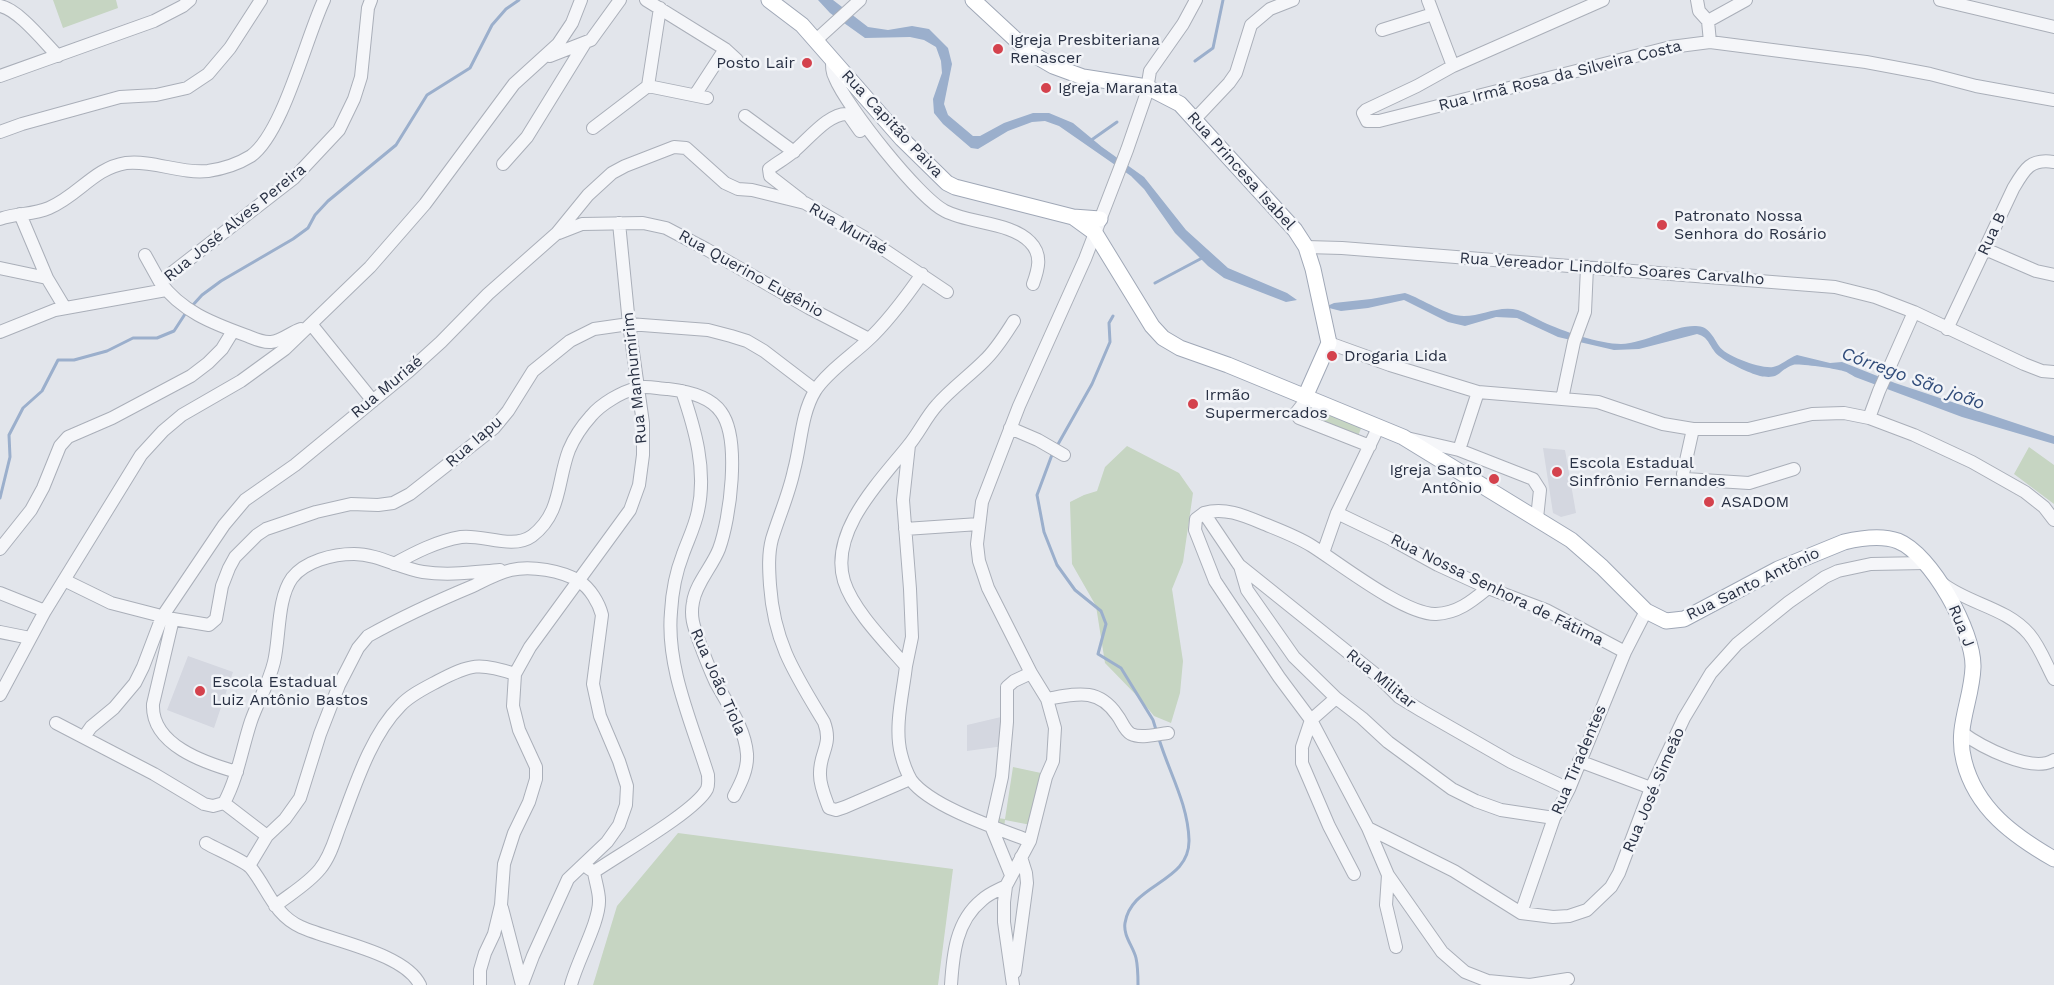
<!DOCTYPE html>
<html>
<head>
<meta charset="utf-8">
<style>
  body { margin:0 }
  canvas { display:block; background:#e2e5eb }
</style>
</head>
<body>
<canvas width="2054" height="985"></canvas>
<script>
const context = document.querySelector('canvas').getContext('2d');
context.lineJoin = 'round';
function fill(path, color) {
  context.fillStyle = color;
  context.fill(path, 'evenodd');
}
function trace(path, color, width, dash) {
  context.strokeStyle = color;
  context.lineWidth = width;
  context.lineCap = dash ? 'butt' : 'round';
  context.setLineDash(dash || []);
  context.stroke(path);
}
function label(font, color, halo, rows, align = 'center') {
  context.font = font + ' "Work Sans",sans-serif';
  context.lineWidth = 5;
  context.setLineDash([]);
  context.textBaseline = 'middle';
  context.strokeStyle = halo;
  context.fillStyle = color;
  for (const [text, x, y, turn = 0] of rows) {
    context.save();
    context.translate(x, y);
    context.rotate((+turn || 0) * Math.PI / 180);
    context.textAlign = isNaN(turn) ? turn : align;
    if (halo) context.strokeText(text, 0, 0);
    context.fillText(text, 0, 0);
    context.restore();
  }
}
fill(new Path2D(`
  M1543 448 1565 450 1576 513 1561 517 1553 513Z
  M188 656 233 672 214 728 167 710Z
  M1001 717 1004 746 967 751V725Z`), '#d4d7e0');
fill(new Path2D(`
  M53 0H116L118 8 63 28Z
  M1310 403 1363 423 1357 439 1304 419Z
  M1127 446 1179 473 1193 493 1183 562 1172 589 1183 661 1180 693 1171 723 1154 716 1141 700 1105 663 1096 606 1072 564 1070 502 1084 495 1097 491 1105 467Z
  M2029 447 2054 465V504L2014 474Z
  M1013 767 1041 773 1031 825 1005 820 1004 828 996 826 997 818 1005 819Z
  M678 833 953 869 938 985H593L617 906Z`), '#c6d5c2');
fill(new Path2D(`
  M818 0H833L868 27 888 30 912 26 929 29 948 48 952 64 944 104 948 115 973 136H980L1004 123 1033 113H1049L1073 123 1102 147 1144 177 1186 230 1228 268 1287 293 1297 300 1286 302 1224 278 1208 266 1175 233 1144 189 1131 176 1059 126 1045 121 1032 122 1008 131 978 149 971 148 943 124 934 113 933 99 942 73 941 61 936 47 924 40 910 37 865 38 830 13Z
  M1405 293C1423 299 1446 316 1464 316 1482 316 1499 305 1518 310 1527 313 1534 318 1543 322 1562 331 1600 344 1621 344 1645 343 1675 325 1696 326 1709 326 1713 337 1719 346 1725 356 1761 369 1773 367 1780 366 1789 358 1797 355L1830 363 1842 362 1895 383 2054 436V444L1962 417 1855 377C1851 375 1848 372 1843 371 1837 369 1798 363 1793 365 1778 370 1781 380 1760 376 1749 373 1728 363 1719 356 1709 348 1710 337 1697 334L1639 349 1614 350 1558 337 1517 318 1496 317 1465 326 1448 322 1404 300 1368 308 1341 311 1325 307 1334 303 1371 299Z`), '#9bafcc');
trace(new Path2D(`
  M1195 61 1213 48 1223 0
  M1090 141 1117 122
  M1155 283 1204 257
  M192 306 202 295 221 281 293 239 308 228 315 215 328 201 396 145 427 95 470 68 492 25 506 9 519 0
  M1057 446 1092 384 1110 342 1109 323 1113 316
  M1053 452 1037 495 1044 532 1057 565 1075 590 1101 611 1106 624 1098 654 1121 668 1153 720 1157 733
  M0 498 10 457 9 435 23 408 42 391 58 360H74L107 351 133 338H157L174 331 187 311
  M1138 985C1138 976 1138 967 1136 958 1133 946 1123 936 1125 923 1131 883 1190 883 1189 840 1188 804 1169 772 1159 739`), '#9bafcc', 3);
const minor = new Path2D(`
  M646 0 725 49 737 60
  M1428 0 1453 66
  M1603 0 1453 66 1417 86 1366 110 1363 113 1367 121H1379L1671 47 1710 42 1866 62 1930 74 1976 86 2054 100
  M1697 0 1699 11 1708 21 1710 42
  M1940 0 2054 27
  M0 6C18 9 44 42 58 56
  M1708 21 1746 0
  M1382 30 1433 14
  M815 41 860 0
  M550 56 591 40 620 0
  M832 60C832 67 832 73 835 78 847 107 919 198 945 211 970 224 1011 222 1030 242 1043 255 1038 270 1033 284
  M0 76 154 21 183 6 190 0
  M648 86 707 98
  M695 95 725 49
  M745 116 794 152
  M1195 119 1229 83 1236 73 1251 25 1270 9 1293 0
  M593 128 648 86 660 8
  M0 132 22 124 120 97 156 95 187 88 208 74 230 48 261 0
  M503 164 527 137 585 43
  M801 200 770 176 769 169C777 163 786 158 793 152 807 141 829 112 848 114L860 131
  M20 214 47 278 65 308
  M0 219C16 213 33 215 49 208 78 196 94 168 126 163 154 160 180 174 208 171 222 169 238 164 251 156 283 133 306 38 324 0
  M559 233 582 224 643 223 666 228 706 249 809 308 869 339
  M1306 247 1342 248 1835 287 1875 297 1914 312 2024 364 2042 371 2054 372
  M1985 249 2036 271 2054 275
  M145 255 160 282
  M0 268 47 278
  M1014 321C1005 335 996 350 984 361 969 376 951 389 937 405 926 417 919 433 908 446 880 481 829 532 844 581 853 610 886 643 906 666 903 693 894 727 901 754 903 762 907 773 911 780 931 807 999 829 1030 841
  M311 324 373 401
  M301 329C291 332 282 341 271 342 262 343 253 338 245 335 212 323 181 311 160 282L294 178 339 130 354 99 361 77 368 8 371 0
  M1947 329 2013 189C2024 170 2030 158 2054 162
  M0 332 55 310 166 290
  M1329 343 1390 365 1478 392 1598 402 1663 424 1693 429H1748L1812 414 1844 413 1869 418 1914 435 1972 462 2025 492 2044 507 2054 520
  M1305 397 1303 404 1296 413 1299 418 1370 446
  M1562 399 1574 342 1585 312 1587 267
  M1869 418 1879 391 1914 312
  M1010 428 1038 440 1064 455
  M1693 429 1683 474 1686 479 1749 483 1794 469
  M1411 439 1459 450 1533 479 1540 490 1537 518
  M1459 450 1478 392
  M1204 513 1196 519 1195 530 1215 581 1279 677 1311 720 1368 828 1388 875 1442 952 1465 972 1488 981 1530 985
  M1337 513 1391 539 1438 565 1488 588 1546 610 1625 652
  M905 529 979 524
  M0 549 31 510 43 488 60 446 68 437 112 418 191 376 208 363 222 349 233 331
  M1323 553 1337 513 1379 426
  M394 564C414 553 437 541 461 537 483 534 512 550 532 536 562 513 557 481 569 450 574 438 582 426 591 416 601 404 621 392 637 388 646 385 659 389 668 389 686 391 710 396 721 412 741 439 730 519 719 549 712 567 696 583 693 602 690 617 694 627 699 641 704 655 710 670 716 683 728 705 745 728 747 754 748 769 741 783 734 796
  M1240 566 1247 590 1294 657 1336 698 1362 718 1388 742 1452 789 1476 801 1501 810 1554 818
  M64 580 111 603 173 619 209 625 216 619 222 586 229 568 235 557 257 535 266 529 316 512 351 504 378 505 393 503 410 494 494 428 508 411 533 371 570 341 594 329 629 324 708 330 731 336 747 341 764 351 815 390
  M1943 584C1969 604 2007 608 2029 634 2040 647 2046 664 2054 679
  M1488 588C1472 601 1458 613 1436 614 1405 615 1339 563 1312 546 1296 536 1279 530 1262 523 1243 515 1224 507 1204 513L1239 565 1380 678 1399 697 1422 711 1511 762 1569 789
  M0 593 45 611
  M173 619 153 704C151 745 205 763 237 772
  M0 632 30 638
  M906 666 912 637 910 589 903 500 909 445
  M0 695 45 611 141 455 163 431 182 415 241 381 285 349 370 267 425 204 514 84 558 44 572 23 581 0
  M1336 698 1311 720 1302 747V763L1329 826 1354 874
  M1047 699C1076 694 1098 687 1117 715 1122 721 1124 730 1131 734 1141 739 1157 734 1168 733
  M56 723 154 774 204 804 213 806 224 803
  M1961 732C1980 746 2032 774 2054 760
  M84 737 91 727 114 708 135 683 143 667 162 617 224 525 245 500 295 465 409 371 441 342 488 294 557 233 588 195 612 173 625 166 674 147 686 148 725 183 738 189 752 190 805 203 874 243 947 292
  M1579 761 1651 788
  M910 779 845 807 836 810 829 808C825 797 820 786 820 775 819 752 833 746 824 722 795 674 774 643 770 585 769 570 768 554 772 539 779 516 789 494 794 470 801 445 801 414 815 391 825 374 852 355 867 341 888 322 906 297 922 274
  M1368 828 1454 871 1521 913 1553 917 1569 916 1587 910 1611 887 1619 873 1651 788 1684 718 1711 673 1737 644 1789 602 1825 577 1838 571 1871 564 1925 563
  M267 836 224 803C238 777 242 748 251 721 258 701 269 683 274 662 280 637 277 599 292 578 305 561 333 554 354 554 378 554 399 568 423 572 449 576 475 572 500 570
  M206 843C216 849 245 861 251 868 268 889 274 915 301 927 332 941 405 953 420 985
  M249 866 267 836 285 819 300 798 320 734 339 685 358 648 368 636C402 617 437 601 473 586 485 580 498 573 511 570 531 565 562 571 579 581 590 588 599 603 602 615L593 684 600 716 619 761 627 786 626 805 619 825 607 842 568 879 533 956 522 985
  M594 872C618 855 695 812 707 789 709 784 708 780 708 775 692 723 666 667 671 612 672 593 676 572 683 554 688 540 695 526 698 511 707 470 695 429 682 391
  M1011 875 991 826 1002 777 1007 722V687L1014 681 1031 673
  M1388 875 1386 905 1396 947
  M275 906C290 894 308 884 320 869 331 856 335 838 341 823 355 786 371 735 400 706 410 695 425 688 438 681 471 664 479 662 515 674
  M502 908 522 985
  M1521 913 1554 818 1569 789 1625 652 1646 611
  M1015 972 1027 883 1026 873 1021 857
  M480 985V970L485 953 494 934 501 905 504 864 514 833 529 802 536 779V767L519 730 513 706 515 674 530 647 630 510 639 485 643 455V423L629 324 619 223
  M571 985C577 961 600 921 599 900 599 891 595 880 594 872L588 868
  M951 985C953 954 956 921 982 900 988 894 998 890 1006 886
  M1013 985 1004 922V902L1006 886 1030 841 1046 777 1053 761 1055 728 1047 699 1031 673 988 588 979 561 977 544 982 502 1019 406 1085 259 1127 150 1146 95 1150 71 1183 24 1196 0
  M1530 985 1568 979`);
const major = new Path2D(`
  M769 0 802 25 902 139 947 183 955 187 1073 217 1100 219
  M973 0 1029 52 1053 66 1083 77 1147 87 1180 104 1295 230 1306 247 1313 269 1329 343 1305 397
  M1073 217 1095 233 1152 326 1163 338 1180 348 1228 365 1403 437 1571 540 1602 567 1646 611 1666 621 1684 619 1778 569 1844 542C1861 538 1882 535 1898 541 1931 554 1974 632 1973 667 1972 700 1955 727 1964 761 1976 809 2014 836 2054 859`);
trace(minor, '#aaafb9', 14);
trace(major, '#a0a8b7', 17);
trace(minor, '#f5f6f9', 12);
trace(major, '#fff', 15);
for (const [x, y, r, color] of [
  [998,49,6,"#d4424d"],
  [807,63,6,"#d4424d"],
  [1046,88,6,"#d4424d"],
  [1662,225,6,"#d4424d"],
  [1332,356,6,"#d4424d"],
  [1193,404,6,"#d4424d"],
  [1557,472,6,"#d4424d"],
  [1494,479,6,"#d4424d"],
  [1709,502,6,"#d4424d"],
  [200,691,6,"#d4424d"]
]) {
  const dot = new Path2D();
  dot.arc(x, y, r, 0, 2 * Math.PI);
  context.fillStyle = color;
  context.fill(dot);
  trace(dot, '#f2f4f8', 2);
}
label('16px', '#293144', '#f2f4f8', [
  ["Igreja Presbiteriana",1010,40],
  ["Renascer",1010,58],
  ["Posto Lair",795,63,"right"],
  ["Igreja Maranata",1058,88],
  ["Patronato Nossa",1674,216],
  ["Senhora do Rosário",1674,234],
  ["Drogaria Lida",1344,356],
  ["Irmão",1205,395],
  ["Supermercados",1205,413],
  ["Escola Estadual",1569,463],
  ["Sinfrônio Fernandes",1569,481],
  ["Igreja Santo",1482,470,"right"],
  ["Antônio",1482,488,"right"],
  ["ASADOM",1721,502],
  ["Escola Estadual",212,682],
  ["Luiz Antônio Bastos",212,700]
], 'left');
label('16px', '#293144', '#f2f4f8', [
  ["Rua Irmã Rosa da Silveira Costa",1560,76,-14],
  ["Rua Capitão Paiva",892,124,47],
  ["Rua Princesa Isabel",1241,171,48],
  ["Rua José Alves Pereira",235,223,-39],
  ["Rua Muriaé",848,229,30],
  ["Rua B",1992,234,-65],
  ["Rua Vereador Lindolfo Soares Carvalho",1612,269,4],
  ["Rua Querino Eugênio",751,274,29],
  ["Rua Manhumirim",635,378,-96],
  ["Rua Muriaé",387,387,-40],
  ["Rua Iapu",474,442,-41],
  ["Rua Santo Antônio",1753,584,-26],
  ["Rua Nossa Senhora de Fátima",1497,590,26],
  ["Rua J",1961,626,68],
  ["Rua Militar",1381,679,39],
  ["Rua João Tiola",718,682,66],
  ["Rua Tiradentes",1579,760,-67],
  ["Rua José Simeão",1654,790,-67]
]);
label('italic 18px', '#314c7a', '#f2f4f8', [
  ["Córrego São joão",1913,379,20]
]);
</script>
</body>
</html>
